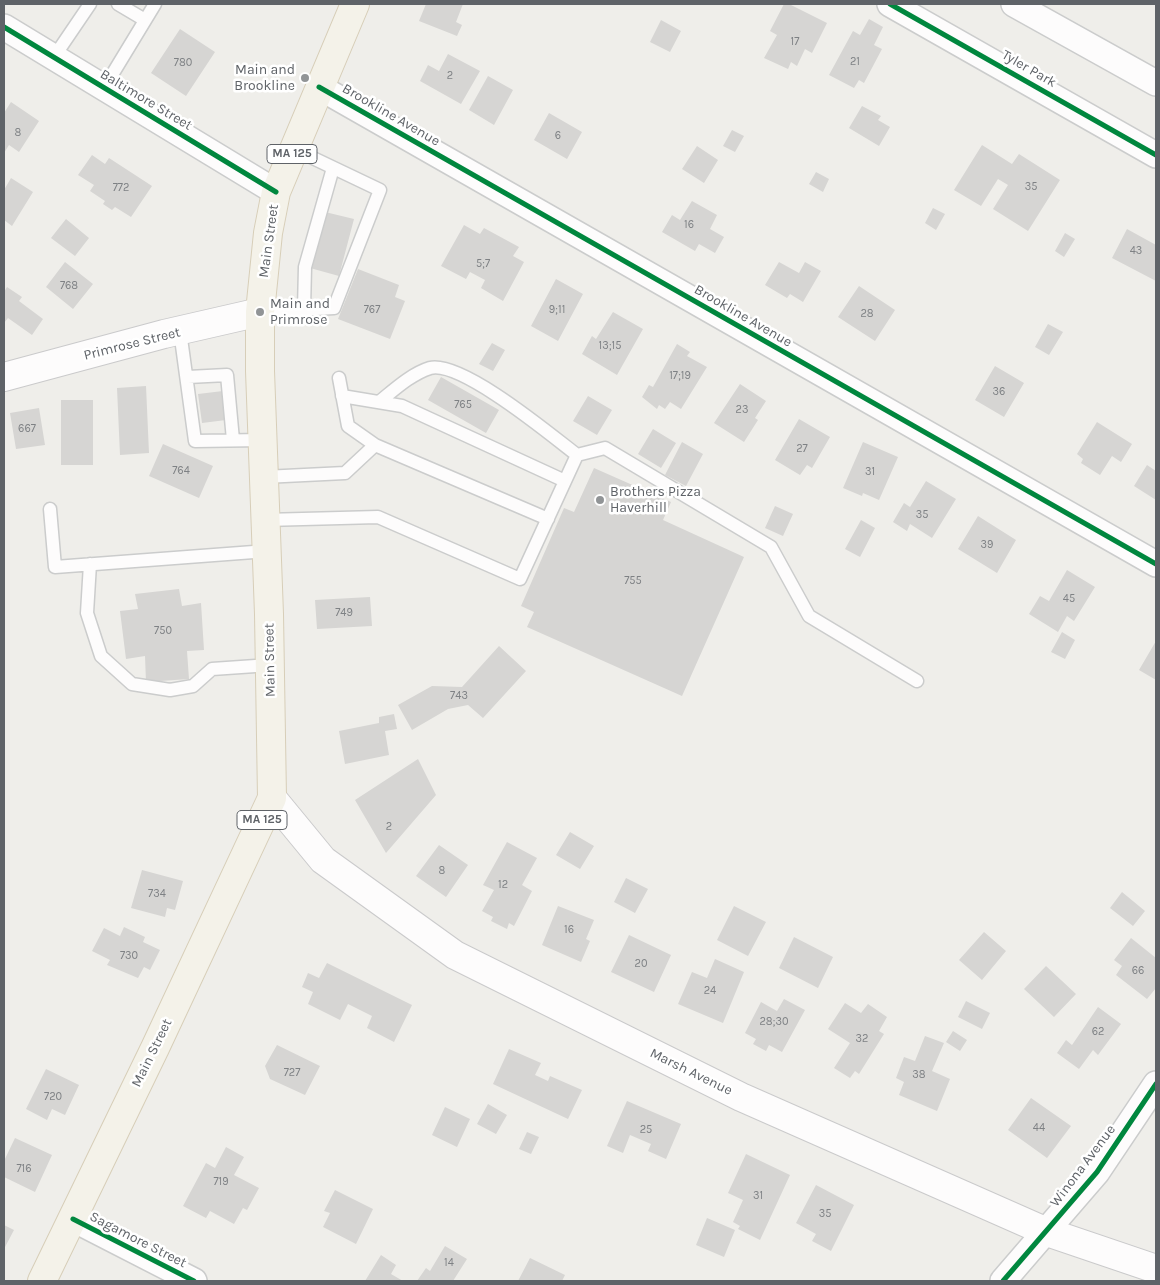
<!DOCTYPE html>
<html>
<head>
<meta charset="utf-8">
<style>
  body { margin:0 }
  #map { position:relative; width:1160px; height:1285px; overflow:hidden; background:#efeeea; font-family:Karla,sans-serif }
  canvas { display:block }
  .frame { position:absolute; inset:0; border:5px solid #5f6368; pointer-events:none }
</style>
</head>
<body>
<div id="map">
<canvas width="1160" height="1285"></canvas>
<div class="frame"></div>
</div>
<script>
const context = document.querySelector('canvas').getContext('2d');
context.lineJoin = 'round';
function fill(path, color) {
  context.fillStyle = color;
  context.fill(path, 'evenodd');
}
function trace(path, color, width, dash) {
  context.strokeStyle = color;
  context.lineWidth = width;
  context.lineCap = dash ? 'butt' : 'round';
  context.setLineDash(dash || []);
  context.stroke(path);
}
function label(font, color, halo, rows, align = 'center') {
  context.font = font + ' Karla,sans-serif';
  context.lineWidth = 5;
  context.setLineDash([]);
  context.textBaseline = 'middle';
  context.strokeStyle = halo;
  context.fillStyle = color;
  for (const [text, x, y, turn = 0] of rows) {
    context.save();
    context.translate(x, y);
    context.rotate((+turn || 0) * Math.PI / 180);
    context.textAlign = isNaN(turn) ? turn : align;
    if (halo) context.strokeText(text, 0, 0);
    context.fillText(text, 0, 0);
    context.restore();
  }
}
fill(new Path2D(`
  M426 4H463L456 22 462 25 457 36 419 21Z
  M784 4H789L827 23 812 53 805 49 797 66 791 62 788 69 764 58 777 35 770 31Z
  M869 19 883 27 874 45 882 49 864 83 859 80 854 88 829 75 853 31 860 35Z
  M661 20 681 31 670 52 650 42Z
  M180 29 215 52 186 96 151 73Z
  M448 54 480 71 461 104 420 81 428 65 439 71Z
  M488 76 513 90 494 125 469 110Z
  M11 102 39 121 19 152 9 145 4 153V113Z
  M862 106 881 116 878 120 890 127 879 146 849 128Z
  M549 113 582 132 567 159 534 140Z
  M732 130 744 136 735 152 723 146Z
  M982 145 1012 164 1019 154 1060 180 1028 231 993 209 1008 185 998 179 981 206 954 190Z
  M697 146 718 160 704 183 682 169Z
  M92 155 105 164 109 158 152 186 131 217 115 207 112 210 103 204 105 201 90 191 94 185 78 175Z
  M816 172 829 179 823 192 809 184Z
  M11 178 33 192 12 226 4 220V190Z
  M692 201 717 215 710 229 724 237 715 253 699 244 695 251 662 232 672 215 680 220Z
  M933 208 945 214 936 230 925 223Z
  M325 212 354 219 339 276 310 268Z
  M66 219 89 238 75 256 51 238Z
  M464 225 480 234 484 228 519 247 513 256 524 262 503 301 481 288 485 280 470 272 466 279 441 266Z
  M1127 229 1156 245V281L1112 258Z
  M1065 233 1075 239 1064 257 1055 251Z
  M65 262 93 284 73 309 46 287Z
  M779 262 799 273 805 262 821 271 803 302 790 294 787 298 765 285Z
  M358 269 399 285 395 297 405 301 390 339 338 319Z
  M556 279 583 294 558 341 531 326Z
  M859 286 895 310 875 341 838 317Z
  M7 287 22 297 19 301 43 319 32 335 8 318 4 323V292Z
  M613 312 643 329 617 375 582 354 592 336 596 339Z
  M1048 324 1063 332 1049 355 1035 347Z
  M492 343 505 350 493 371 479 364Z
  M677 344 690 352 687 356 707 367 681 409 670 402 665 409 659 405 657 409 642 397 649 385 653 387Z
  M995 366 1024 383 1004 417 975 400Z
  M441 377 499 410 486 433 428 400Z
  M740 384 766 401 755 418 758 420 744 442 714 423Z
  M146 386 149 453 120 455 117 388Z
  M223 391 226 420 202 423 198 394Z
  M588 396 612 410 597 435 573 421Z
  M61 400H93V465H61Z
  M39 408 45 445 16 449 10 413Z
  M799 419 830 437 812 468 807 465 800 475 775 460Z
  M1097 422 1132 444 1121 462 1112 456 1100 475 1081 463 1083 459 1077 454Z
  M653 429 676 443 661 468 638 454Z
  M682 442 703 454 686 486 665 475Z
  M863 442 898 457 879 500 863 493 862 496 843 488Z
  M163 444 213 466 199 498 149 476Z
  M1147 465 1156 471V500L1134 486Z
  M594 468 671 502 663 520 744 557 682 696 527 627 534 612 521 606 564 508 574 512Z
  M926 481 956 499 932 538 910 524 907 531 893 522 904 503 910 507Z
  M775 506 793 514 783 536 765 528Z
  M978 516 1016 540 997 573 958 549Z
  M861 520 875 528 860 557 845 549Z
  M1067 570 1095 587 1074 621 1067 616 1058 632 1029 614 1040 596 1049 601Z
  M179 589 182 606 201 603 204 650 187 651 189 679 146 682 145 656 126 659 120 611 138 609 135 594Z
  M370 597 372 626 317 629 315 600Z
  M1062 632 1075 640 1065 659 1051 652Z
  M1156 641V680L1139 670Z
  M499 646 526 671 483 718 468 705 448 709 412 730 398 705 432 686 462 687Z
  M394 714 397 729 385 731 389 755 345 764 339 731 379 723V717Z
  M418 759 436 795 386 853 355 800Z
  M570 832 594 846 580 869 556 855Z
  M507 842 537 858 522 885 532 891 514 926 509 923 507 929 491 921 493 917 482 911 494 890 483 885Z
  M439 845 468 865 446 897 416 876Z
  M142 870 183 881 175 910 167 908 165 917 131 908Z
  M626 878 648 889 635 913 614 902Z
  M1122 892 1145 911 1133 926 1110 908Z
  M558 906 594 920 586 939 590 941 581 962 542 945Z
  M734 906 766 922 748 956 717 940Z
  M124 927 145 937 143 942 160 950 150 970 144 967 138 978 107 965 110 960 92 951 104 928 120 936Z
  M984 932 1006 951 982 980 959 960Z
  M629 935 671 955 654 992 611 972Z
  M794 937 833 957 818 988 779 968Z
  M1131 938 1156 958V988L1147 999 1116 975 1122 966 1114 960Z
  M715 959 744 972 723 1023 678 1004 692 972 707 978Z
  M327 963 412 1005 394 1042 367 1028 372 1016 348 1004 340 1020 308 1004 313 992 302 987 308 973 319 978Z
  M1046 966 1076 994 1054 1017 1024 989Z
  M784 999 805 1010 782 1052 769 1045 766 1051 753 1044 756 1039 745 1033 761 1002 777 1011Z
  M966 1001 990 1013 982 1029 958 1017Z
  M845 1003 861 1013 868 1004 887 1017 879 1031 884 1034 859 1074 855 1071 850 1078 834 1068 850 1043 828 1029Z
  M1098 1007 1121 1024 1098 1055 1093 1050 1079 1069 1057 1053 1066 1040 1072 1045Z
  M953 1031 967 1040 960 1051 946 1042Z
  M925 1036 944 1043 932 1071 950 1079 937 1111 899 1095 904 1082 896 1078 904 1057 915 1061Z
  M277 1045 320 1066 305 1095 270 1079 265 1066Z
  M509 1049 541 1063 535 1075 548 1081 550 1076 582 1090 568 1119 493 1084Z
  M46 1069 79 1085 65 1115 52 1109 47 1120 26 1109Z
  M1031 1098 1071 1126 1047 1158 1008 1130Z
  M627 1101 681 1124 666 1159 648 1151 651 1144 630 1135 623 1153 607 1146Z
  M488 1104 507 1115 496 1134 477 1124Z
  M445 1107 470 1119 457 1147 432 1135Z
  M527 1132 539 1137 531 1154 519 1149Z
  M15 1138 52 1155 35 1192 4 1177V1161Z
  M226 1147 244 1157 234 1175 259 1188 247 1210 243 1208 234 1224 210 1211 206 1218 183 1206 206 1163 215 1168Z
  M746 1154 790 1175 760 1240 738 1229 740 1226 733 1222 743 1200 728 1193Z
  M816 1185 854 1205 831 1251 812 1241 816 1234 796 1223Z
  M335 1190 373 1209 356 1244 323 1227 330 1213 324 1211Z
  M707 1218 735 1230 724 1257 696 1245Z
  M4 1225 14 1230 4 1249Z
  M445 1246 467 1259 453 1281H417L426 1268 430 1271Z
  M381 1255 396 1265 391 1274 403 1281H365Z
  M530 1258 565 1275 562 1281H518Z`), '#d6d5d3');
const lane = new Path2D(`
  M118 4 145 20
  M54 57 90 4
  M104 88 155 4
  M304 309 305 267 333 168
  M260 312 334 308 380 190 294 149
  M180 331 195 441 263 440
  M188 377 227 375 233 440
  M339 378 348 426 375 445
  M342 396 402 406 565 481
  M379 402C394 390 411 374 430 368 461 360 551 435 577 455
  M264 477 345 473 375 445 548 519
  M50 509 55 567 267 551
  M265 520 378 517 520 579 577 455 605 448 771 547 809 616 917 681
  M90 564 87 613 101 656 132 684 170 690 193 686 212 669 270 665`);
const street = new Path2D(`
  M890 4 1156 155
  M1014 4 1156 83
  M4 27 276 192
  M319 87 1156 564
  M73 1219 194 1281
  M1003 1281 1097 1172 1156 1084`);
const secondary = new Path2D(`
  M4 377 164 334 260 312
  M272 798 323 860 455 955 741 1097 1047 1232 1156 1269`);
const primary = new Path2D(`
  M42 1281 155 1048 272 798 269 614 260 371V312L268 233 276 192 355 4`);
trace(lane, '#cbcccc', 15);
trace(street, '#cbcccc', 28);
trace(secondary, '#cacacb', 30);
trace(primary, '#d7ceb8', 30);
trace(lane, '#fdfcfc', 12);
trace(street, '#fdfcfc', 25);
trace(secondary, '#fdfcfc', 28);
trace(primary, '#f4f2e9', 28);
trace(new Path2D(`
  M890 4 1156 155
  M4 27 276 192
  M319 87 1156 564
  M73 1219 194 1281
  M1003 1281 1097 1172 1156 1084`), '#00873e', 5);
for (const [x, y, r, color] of [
  [305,78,5,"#919496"],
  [260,312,5,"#919496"],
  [600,500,5,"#919496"]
]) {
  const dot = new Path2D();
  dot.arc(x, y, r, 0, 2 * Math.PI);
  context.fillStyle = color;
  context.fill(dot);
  trace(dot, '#fff', 2);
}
label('11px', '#7e8184', null, [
  ["17",795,42],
  ["21",855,62],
  ["780",183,63],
  ["2",450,76],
  ["8",18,133],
  ["6",558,136],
  ["35",1031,187],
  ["772",121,188],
  ["16",689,225],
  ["43",1136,251],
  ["5;7",483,264],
  ["768",69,286],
  ["767",372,310],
  ["9;11",557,310],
  ["28",867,314],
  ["13;15",610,346],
  ["17;19",680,376],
  ["36",999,392],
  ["765",463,405],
  ["23",742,410],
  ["667",27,429],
  ["27",802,449],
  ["764",181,471],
  ["31",870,472],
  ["35",922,515],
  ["39",987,545],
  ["755",633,581],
  ["45",1069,599],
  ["749",344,613],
  ["750",163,631],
  ["743",459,696],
  ["2",389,827],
  ["8",442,871],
  ["12",503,885],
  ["734",157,894],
  ["16",569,930],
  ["730",129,956],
  ["20",641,964],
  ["66",1138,971],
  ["24",710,991],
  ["28;30",774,1022],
  ["62",1098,1032],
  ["32",862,1039],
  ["727",292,1073],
  ["38",919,1075],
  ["720",53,1097],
  ["44",1039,1128],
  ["25",646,1130],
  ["716",24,1169],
  ["719",221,1182],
  ["31",758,1196],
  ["35",825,1214],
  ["14",449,1263]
]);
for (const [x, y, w] of [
  [292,154,50],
  [262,820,50]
]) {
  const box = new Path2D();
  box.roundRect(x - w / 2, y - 9.5, w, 19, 4);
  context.fillStyle = '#fff';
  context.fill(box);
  trace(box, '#5f6368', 1);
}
label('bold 12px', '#5f6368', null, [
  ["MA 125",292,154],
  ["MA 125",262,820]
]);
label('14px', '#5f6368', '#fff', [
  ["Tyler Park",1029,69,30],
  ["Baltimore Street",146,100,31],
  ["Brookline Avenue",391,115,30],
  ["Main Street",269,241,-82],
  ["Brookline Avenue",743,316,30],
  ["Primrose Street",132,344,-14],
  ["Main Street",270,660,-91],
  ["Main Street",152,1053,-64],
  ["Marsh Avenue",691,1072,26],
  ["Winona Avenue",1083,1166,-53],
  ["Sagamore Street",138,1240,27]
]);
label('14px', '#5f6368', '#fff', [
  ["Main and",295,70,"right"],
  ["Brookline",295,86,"right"],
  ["Main and",270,304],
  ["Primrose",270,320],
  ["Brothers Pizza",610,492],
  ["Haverhill",610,508]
], 'left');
</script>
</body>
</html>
